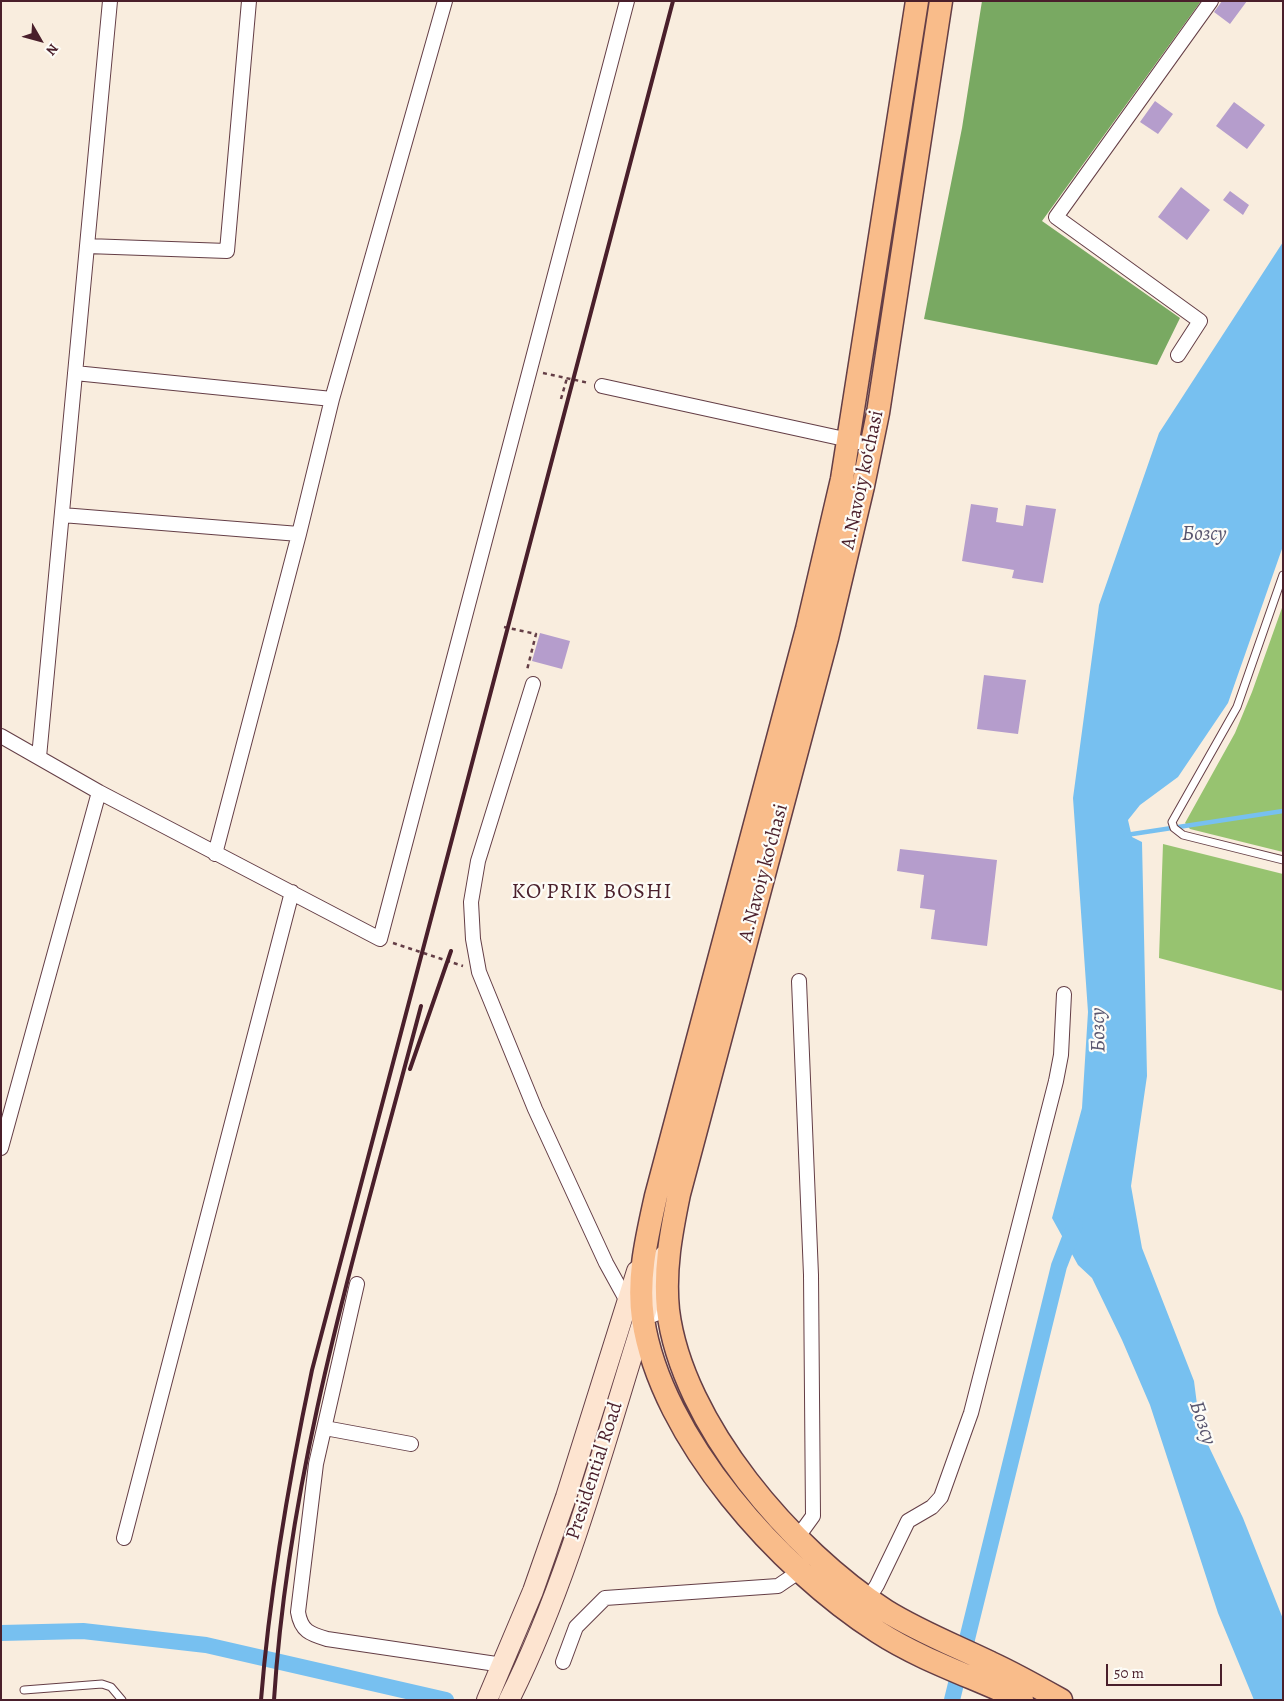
<!DOCTYPE html>
<html>
<head>
<meta charset="utf-8">
<style>
  body { margin:0 }
  #map { position:relative; width:1284px; height:1701px; overflow:hidden; background:#f9edde; font-family:Alegreya,serif }
  canvas { display:block }
  .frame { position:absolute; inset:0; border:2px solid #4a1f2b; pointer-events:none }
  .north { position:absolute; left:15px; top:15px; width:50px; height:50px; -webkit-text-stroke:4px #fdfcf7; paint-order:stroke; rotate:128deg; font-size:14px; font-weight:700; line-height:20px; text-align:center; color:#4a1f2b }
  .north::after { content:''; display:block; margin:auto; width:18px; height:22px; background:#4a1f2b; clip-path:polygon(50% 0,100% 100%,50% 72%,0 100%) }
  .scale { position:absolute; left:1106px; top:1664px; width:116px; height:22px; box-sizing:border-box; border:2px solid #4a1f2b; border-top:0; padding-left:6px; font-size:15px; line-height:18px; white-space:nowrap; color:#4a1f2b; -webkit-text-stroke:4px #fdfcf7; paint-order:stroke }
</style>
</head>
<body>
<div id="map">
<canvas width="1284" height="1701"></canvas>
<div class="frame"></div>
<div class="north">N</div>
<div class="scale">50 m</div>
</div>
<script>
const context = document.querySelector('canvas').getContext('2d');
context.lineJoin = 'round';
function fill(path, color) {
  context.fillStyle = color;
  context.fill(path, 'evenodd');
}
function trace(path, color, width, dash) {
  context.strokeStyle = color;
  context.lineWidth = width;
  context.lineCap = dash ? 'butt' : 'round';
  context.setLineDash(dash || []);
  context.stroke(path);
}
function label(font, color, halo, rows, align = 'center') {
  context.font = font + ' Alegreya,serif';
  context.lineWidth = 4.5;
  context.setLineDash([]);
  context.textBaseline = 'middle';
  context.strokeStyle = halo;
  context.fillStyle = color;
  for (const [text, x, y, turn = 0] of rows) {
    context.save();
    context.translate(x, y);
    context.rotate((+turn || 0) * Math.PI / 180);
    context.textAlign = isNaN(turn) ? turn : align;
    if (halo) context.strokeText(text, 0, 0);
    context.fillText(text, 0, 0);
    context.restore();
  }
}
fill(new Path2D(`
  M1283 605V852L1190 829 1185 823 1235 733 1252 692Z
  M1163 844 1283 874V991L1159 958Z`), '#97c370');
fill(new Path2D(`
  M982 1H1201L1042 221 1180 318 1157 365 924 319 962 128Z`), '#79a962');
fill(new Path2D(`
  M1283 242V546L1228 703 1178 777 1140 805 1128 820 1132 837 1142 842 1147 1076 1131 1186 1142 1248 1194 1381 1200 1428 1243 1518 1283 1619V1700H1254L1218 1613 1150 1405 1122 1340 1092 1278 1078 1265 1052 1218 1082 1108 1088 1012 1073 798 1099 605 1159 433Z`), '#77c0f0');
trace(new Path2D(`
  M1126 835 1283 811`), '#77c0f0', 4.5);
trace(new Path2D(`
  M1 1633 83 1631 206 1645 446 1700
  M952 1700 1059 1266 1075 1225`), '#77c0f0', 16);
fill(new Path2D(`
  M1222 1H1247L1230 24 1214 12Z
  M1155 101 1173 114 1158 134 1140 122Z
  M1234 102 1265 125 1247 149 1216 126Z
  M1181 187 1210 210 1187 240 1158 217Z
  M1230 191 1249 205 1243 215 1223 200Z
  M971 504 998 508 996 522 1023 526 1026 505 1056 509 1043 583 1012 578 1014 570 962 561Z
  M540 633 570 641 562 669 532 661Z
  M984 675 1026 680 1018 734 977 729Z
  M900 849 997 860 987 946 931 939 935 910 920 908 924 875 897 871Z`), '#b59dcc');
const lane = new Path2D(`
  M1283 575 1237 707 1172 822 1174 828 1183 835 1283 860
  M24 1690 102 1684 111 1687 122 1700`);
const street = new Path2D(`
  M87 246 227 251 249 1
  M1178 355 1200 321 1056 217 1211 1
  M75 373 332 399
  M602 386 872 445
  M62 515 299 534
  M533 684 478 861 471 902 473 939 479 972 535 1109 606 1263 628 1303 643 1319 668 1309
  M1 736 99 792 380 939 627 1
  M39 757 110 1
  M215 854 299 534 332 399 445 1
  M1 1148 99 792
  M357 1284 316 1464 298 1612C301 1631 310 1634 327 1639L503 1665
  M325 1428 411 1444
  M124 1538 292 892
  M797 1538 813 1516 811 1275 799 981
  M868 1599 877 1585 908 1521 932 1507 941 1497 971 1413 1056 1081 1061 1055 1064 994
  M563 1662 576 1627 605 1598 778 1586 800 1571`);
const secondary = new Path2D(`
  M487 1700 533 1591 566 1497 637 1271
  M509 1700C578 1562 614 1402 664 1256`);
const primary = new Path2D(`
  M917 1 842 479 807 629 656 1196C647 1237 637 1277 643 1319 661 1439 780 1569 878 1632 923 1661 974 1677 1022 1700
  M941 1 878 413 863 486 827 638 679 1194C671 1233 664 1270 668 1310 682 1424 793 1551 886 1611 920 1632 956 1646 991 1663 1015 1674 1038 1687 1061 1700`);
trace(lane, '#643e46', 9);
trace(street, '#643e46', 16);
trace(secondary, '#643e46', 22);
trace(primary, '#643e46', 25);
trace(new Path2D(`
  M543 373 589 383
  M561 399 567 378
  M504 627 536 634 527 670
  M393 943 463 966`), '#643e46', 2.5, [4, 4]);
trace(lane, '#fff', 7);
trace(street, '#fff', 14);
trace(secondary, '#fde4d0', 20);
trace(primary, '#f9bc8a', 22);
trace(new Path2D(`
  M410 1069 451 951
  M261 1700C270 1588 289 1479 312 1370L673 1
  M274 1700C289 1462 361 1234 421 1006`), '#4a1f2b', 4);
label('20px', '#4a1f2b', '#fdfcf7', [
  ["A.Navoiy ko‘chasi",863,480,-78],
  ["A.Navoiy ko‘chasi",764,873,-75],
  ["Presidential Road",595,1471,-72]
]);
label('italic 21px', '#5a5770', '#fdfcf7', [
  ["Бозсу",1204,535],
  ["Бозсу",1099,1030,-91],
  ["Бозсу",1202,1423,71]
]);
context.letterSpacing = '1px';
label('22px', '#4a1f2b', '#fdfcf7', [
  ["KO'PRIK BOSHI",592,893]
]);
context.letterSpacing = '0px';
</script>
</body>
</html>
